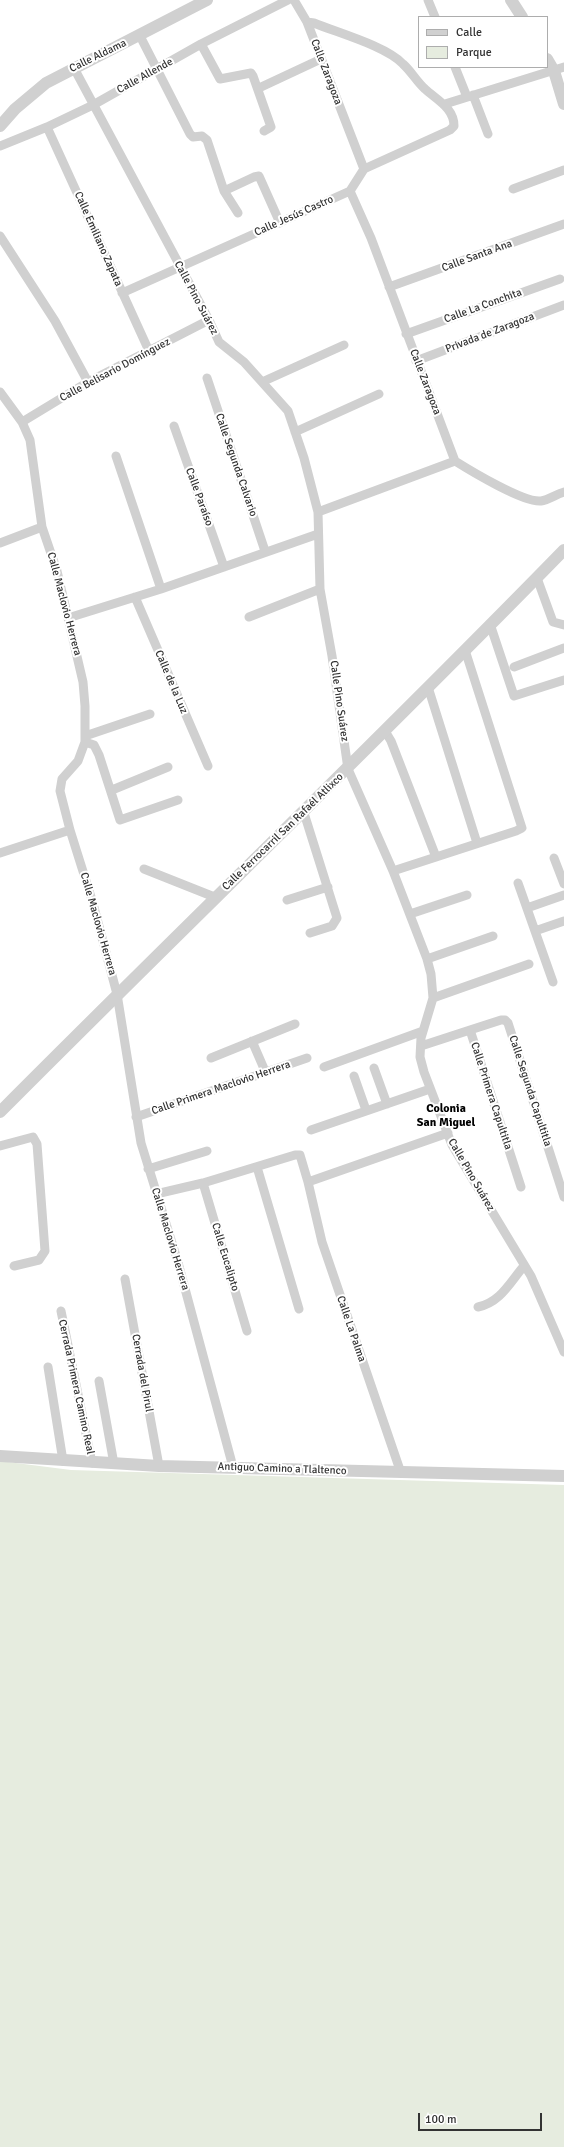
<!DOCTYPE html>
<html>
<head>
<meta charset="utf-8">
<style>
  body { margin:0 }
  #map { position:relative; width:564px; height:2147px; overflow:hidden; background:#fff; font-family:Signika,sans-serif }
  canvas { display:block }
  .legend { position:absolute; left:418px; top:16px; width:130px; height:52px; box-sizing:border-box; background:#fff; border:1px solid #adadad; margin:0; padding:5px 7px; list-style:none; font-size:12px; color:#333 }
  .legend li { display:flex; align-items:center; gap:8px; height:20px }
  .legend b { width:20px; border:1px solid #adadad }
  .scale { position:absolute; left:418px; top:2113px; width:124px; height:18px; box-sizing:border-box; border:2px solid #333; border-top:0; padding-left:5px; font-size:12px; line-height:14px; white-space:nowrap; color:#333; -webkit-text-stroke:3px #fff; paint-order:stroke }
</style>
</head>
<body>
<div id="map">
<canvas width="564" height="2147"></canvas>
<ul class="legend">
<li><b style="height:5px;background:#d0d0d0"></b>Calle</li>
<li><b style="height:11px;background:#e6ecdf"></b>Parque</li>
</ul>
<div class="scale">100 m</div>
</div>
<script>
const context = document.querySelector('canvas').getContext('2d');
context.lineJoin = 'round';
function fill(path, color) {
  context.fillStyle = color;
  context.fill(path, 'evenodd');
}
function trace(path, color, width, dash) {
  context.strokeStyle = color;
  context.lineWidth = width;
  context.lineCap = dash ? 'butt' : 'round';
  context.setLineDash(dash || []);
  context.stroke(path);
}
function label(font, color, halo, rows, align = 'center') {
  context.font = font + ' Signika,sans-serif';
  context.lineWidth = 4;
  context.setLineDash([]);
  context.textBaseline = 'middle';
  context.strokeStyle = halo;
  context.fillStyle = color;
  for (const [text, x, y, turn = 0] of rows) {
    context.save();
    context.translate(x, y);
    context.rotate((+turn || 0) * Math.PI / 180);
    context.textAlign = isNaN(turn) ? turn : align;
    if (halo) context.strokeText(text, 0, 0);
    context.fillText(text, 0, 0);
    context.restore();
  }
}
fill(new Path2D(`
  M0 1461 71 1470 564 1485V2147H0Z`), '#e6ecdf');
trace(new Path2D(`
  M294 0 307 22 364 169
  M428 0 435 17
  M140 36 190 134 193 137 202 136 207 140 224 191 254 177 259 176 280 223
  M201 44 220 79 251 73 253 76 271 127 264 131
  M455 67 467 97
  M74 68 209 320 219 342 244 362 288 411 304 458 318 512 320 589 332 656 348 769 393 871 427 959 431 974 433 998 421 1038 420 1057 424 1072 452 1145 531 1276 564 1352
  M259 88 321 59
  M473 95 488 134
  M445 104 564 67
  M47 127 149 351
  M0 146 47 127 93 105 201 44 288 0
  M513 189 564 170
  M224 191 238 213
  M350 191 371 238 455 461C471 471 524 503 541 501 548 500 557 494 564 492
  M0 236 55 321 88 382
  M389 287 564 224
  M122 293 350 191 364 169 450 130 454 126C454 108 437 100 425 89 417 82 411 71 403 64 386 46 338 33 314 23L307 22
  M406 334 560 279
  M416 361 564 305
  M207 378 265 551
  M262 382 344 345
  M0 392 22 422 30 440 42 527 57 571 83 682 85 706V742L78 761 62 779 60 791 70 830 92 900 117 994 141 1143 177 1259 233 1467
  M22 422 88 382 209 320
  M174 426 224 567
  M295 432 379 394
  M116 456 161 589
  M318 512 455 461
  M0 543 42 527
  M537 578 553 622 564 625
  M135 597 208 766
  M249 617 320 589
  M68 618 161 589 318 534
  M490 624 514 696 564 680
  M514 667 564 648
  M428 687 477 843
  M385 731 391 741 436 857
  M85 736 150 714
  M85 742 94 745 99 755 120 820 178 800
  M112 790 168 767
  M304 813 337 918 332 926 310 933
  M0 853 70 830
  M554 858 564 884
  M144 869 217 898
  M393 871 516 831 522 828 465 650
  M518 883 553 982
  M287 900 328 887
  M527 908 564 895
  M410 914 467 895
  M535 931 564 921
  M427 959 493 936
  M433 998 529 964
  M470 1030 501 1020H505L508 1023 564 1197
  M252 1041 265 1071
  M421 1046 470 1030 521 1187
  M211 1058 295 1024
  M324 1067 423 1031
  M374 1068 387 1104
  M354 1076 366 1110
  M136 1117 307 1058
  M311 1130 430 1089
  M0 1146 33 1137 37 1144 45 1251 39 1260 14 1266
  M257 1167 299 1309
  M148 1169 207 1151
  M308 1182 322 1242 401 1473
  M203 1183 247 1331
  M156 1194 203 1183 295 1155H300L308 1182 448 1133
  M125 1279 159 1466
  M478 1307C501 1302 510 1282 524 1266
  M61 1311 92 1463
  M48 1367 63 1461
  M99 1381 114 1464`), '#d0d0d0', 9);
trace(new Path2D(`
  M511 0 522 17
  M547 59 554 71 564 104
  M0 126 15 109 46 83 207 0
  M0 1112C187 924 379 740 564 550
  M0 1456 159 1466 564 1476`), '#d0d0d0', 12);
label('11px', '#333', '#fff', [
  ["Calle Aldama",98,56,-26],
  ["Calle Zaragoza",326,72,69],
  ["Calle Allende",145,76,-29],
  ["Calle Jesús Castro",294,216,-24],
  ["Calle Emiliano Zapata",98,239,66],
  ["Calle Santa Ana",477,256,-20],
  ["Calle Pino Suárez",196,298,62],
  ["Calle La Conchita",483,306,-20],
  ["Privada de Zaragoza",490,333,-21],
  ["Calle Belisario Domínguez",115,370,-28],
  ["Calle Zaragoza",425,382,69],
  ["Calle Segunda Calvario",236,465,71],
  ["Calle Paraíso",199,497,70],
  ["Calle Maclovio Herrera",64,604,75],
  ["Calle de la Luz",171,682,67],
  ["Calle Pino Suárez",339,701,82],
  ["Calle Ferrocarril San Rafaél Atlixco",283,832,-44],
  ["Calle Maclovio Herrera",98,924,74],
  ["Calle Primera Maclovio Herrera",221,1088,-19],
  ["Calle Segunda Capultitla",530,1091,72],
  ["Calle Primera Capultitla",491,1096,72],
  ["Calle Pino Suárez",471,1175,60],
  ["Calle Maclovio Herrera",170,1239,73],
  ["Calle Eucalipto",225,1257,73],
  ["Calle La Palma",351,1329,71],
  ["Cerrada del Pirul",142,1373,80],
  ["Cerrada Primera Camino Real",76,1387,78],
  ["Antiguo Camino a Tlaltenco",282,1469,2]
]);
label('bold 12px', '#000', '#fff', [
  ["Colonia",446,1109],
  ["San Miguel",446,1123]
]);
</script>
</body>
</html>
